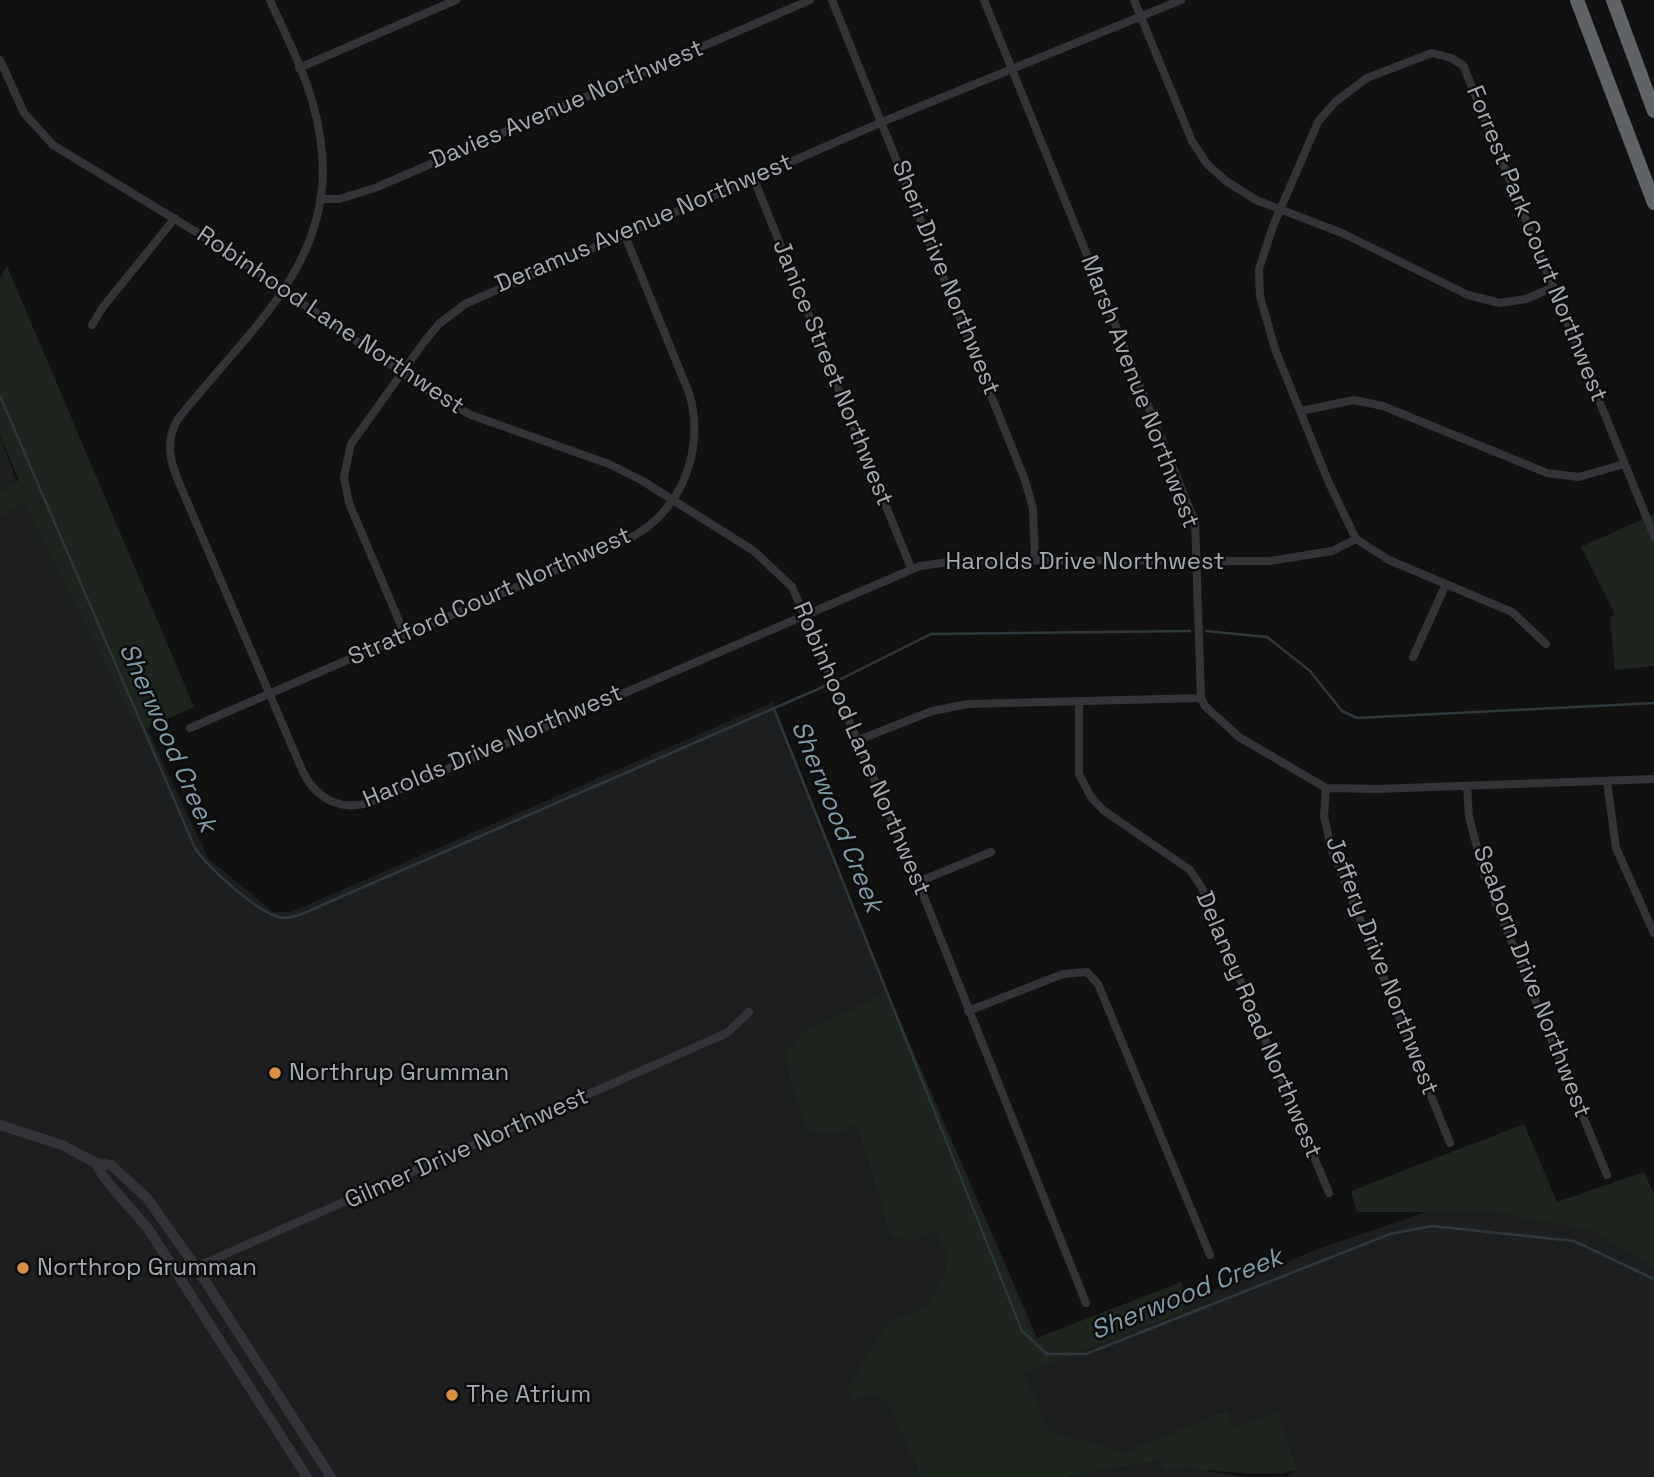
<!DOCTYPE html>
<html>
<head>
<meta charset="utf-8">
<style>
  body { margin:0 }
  canvas { display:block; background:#111112 }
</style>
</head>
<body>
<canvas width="1654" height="1477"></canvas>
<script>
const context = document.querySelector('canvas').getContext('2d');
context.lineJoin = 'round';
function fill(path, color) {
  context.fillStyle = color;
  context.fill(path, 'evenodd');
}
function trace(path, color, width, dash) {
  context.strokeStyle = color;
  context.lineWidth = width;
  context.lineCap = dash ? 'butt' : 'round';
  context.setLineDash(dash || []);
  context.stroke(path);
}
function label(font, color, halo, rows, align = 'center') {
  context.font = font + ' "Space Grotesk",sans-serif';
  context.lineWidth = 5;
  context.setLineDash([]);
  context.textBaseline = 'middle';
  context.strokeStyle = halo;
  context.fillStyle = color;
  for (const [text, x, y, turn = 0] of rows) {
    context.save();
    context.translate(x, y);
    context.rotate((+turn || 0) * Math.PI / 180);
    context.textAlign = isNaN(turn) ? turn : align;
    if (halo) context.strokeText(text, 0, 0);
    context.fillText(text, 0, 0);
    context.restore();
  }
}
fill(new Path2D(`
  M0 436 24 501 136 728H147L208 858 273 912H291L773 702 886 988 863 1004 803 1030 833 1135 857 1125 890 1236 934 1230 947 1257 944 1275 926 1306 889 1320 872 1394 886 1401 921 1477H0Z
  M1426 1212H1492L1594 1232 1654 1269V1477H1287L1298 1469 1275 1411 1234 1428 1226 1410 1124 1452 1049 1430 1023 1374 1183 1312 1188 1301 1318 1249Z
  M1163 1460V1470H1201L1243 1477H1068Z`), '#1d1e1f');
fill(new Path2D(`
  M7 266 194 707 147 728H136L24 502 0 517V493L19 480 0 435V277Z
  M1654 514V666L1615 670 1610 618 1615 614 1581 547Z
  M886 988 1037 1338 1181 1282 1188 1301 1183 1312 1024 1374 1049 1430 1124 1452 1227 1410 1234 1428 1276 1411 1298 1470C1271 1477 1231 1472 1201 1470 1188 1469 1175 1470 1162 1470V1460L1068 1477H921L886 1401 872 1394 852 1400 848 1388 889 1320 926 1306 944 1275 947 1257 934 1230 913 1242 890 1236 857 1125 833 1135 807 1131 791 1084 786 1054 803 1030 863 1004Z
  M1524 1124 1557 1202 1644 1172 1654 1194V1269L1594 1232 1492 1212H1357L1351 1191Z`), '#1e241e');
trace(new Path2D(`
  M0 396 195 848C208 867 261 917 284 918 296 918 309 911 320 906L825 686
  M1206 631 1267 637 1310 671 1342 711 1357 718 1654 703
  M839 680 931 634 1190 631
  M774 709 1022 1331 1047 1354H1086L1390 1234 1432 1226 1574 1241 1654 1279`), '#2e373b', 2.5);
trace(new Path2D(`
  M270 0C285 34 303 68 313 104 354 249 258 318 178 419 166 439 169 457 177 478L303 772C316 798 339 811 368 803L920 566 963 560 1270 561 1332 551 1356 539
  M832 0 1025 480 1033 509 1035 561
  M984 0 1195 522 1201 698 1205 706 1239 737 1326 788 1377 789 1654 779
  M1134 0 1192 141 1207 164 1226 181 1256 200 1342 233 1468 295 1500 303 1526 299 1554 287
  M0 60 24 113 53 145 224 249 434 395 471 415 609 464 641 480 754 551 792 587 918 882 1086 1303
  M299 68 456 0
  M753 177 911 568
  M320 199H339L375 188 810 0
  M92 325 103 307 175 218
  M1301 411 1354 400 1383 406 1547 473 1579 477 1624 464
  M405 635 349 503 344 477 351 444 424 342 439 324 465 304 882 122 1181 0
  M1546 644 1512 612 1389 560 1356 539 1329 483 1275 349 1260 296 1259 269 1273 226 1318 122 1335 102 1367 78 1432 53 1451 58 1463 65 1654 536
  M1413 657 1446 584
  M1079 701V774L1091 797 1103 810 1190 870 1202 888 1329 1193
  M190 728 630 538C682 512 706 447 689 393L624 233
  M856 741 932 711 968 704 1201 698
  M1607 781 1616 848 1654 933
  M1467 786 1469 817 1485 877 1607 1175
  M1326 788 1324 816 1331 848 1450 1143
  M918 882 991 852
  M968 1011 1063 974 1087 972 1098 984 1210 1255
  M178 1275 727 1033 749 1012`), '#333437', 8);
trace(new Path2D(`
  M0 1125 62 1145 96 1163 111 1165 147 1198 196 1267 331 1477
  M96 1163C105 1184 136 1212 151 1233L307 1477`), '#333437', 10);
trace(new Path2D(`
  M1577 0 1654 203
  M1613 0 1654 111`), '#5f6367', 14);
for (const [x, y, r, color] of [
  [275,1073,7,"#da8f42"],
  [23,1268,7,"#da8f42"],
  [452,1395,7,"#da8f42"]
]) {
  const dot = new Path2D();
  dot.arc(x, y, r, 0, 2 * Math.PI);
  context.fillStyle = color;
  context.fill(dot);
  trace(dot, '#0c0c0d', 2.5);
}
label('24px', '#a4aab1', '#0c0c0d', [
  ["Davies Avenue Northwest",567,105,-23],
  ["Deramus Avenue Northwest",644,224,-23],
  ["Forrest Park Court Northwest",1536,244,68],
  ["Sheri Drive Northwest",945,278,68],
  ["Robinhood Lane Northwest",330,321,34],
  ["Janice Street Northwest",832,373,68],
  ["Marsh Avenue Northwest",1139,392,69],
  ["Harolds Drive Northwest",1085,562],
  ["Stratford Court Northwest",490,597,-24],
  ["Harolds Drive Northwest",493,747,-23],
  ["Robinhood Lane Northwest",861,749,67],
  ["Jeffery Drive Northwest",1381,966,69],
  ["Seaborn Drive Northwest",1531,982,69],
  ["Delaney Road Northwest",1258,1025,67],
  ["Gilmer Drive Northwest",467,1149,-24]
]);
label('24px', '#a4aab1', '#0c0c0d', [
  ["Northrup Grumman",289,1073],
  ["Northrop Grumman",37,1268],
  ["The Atrium",466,1395]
], 'left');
label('italic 26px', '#7f9ca9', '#0c0c0d', [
  ["Sherwood Creek",167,738,66],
  ["Sherwood Creek",836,817,68],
  ["Sherwood Creek",1187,1295,-22]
]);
</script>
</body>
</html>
